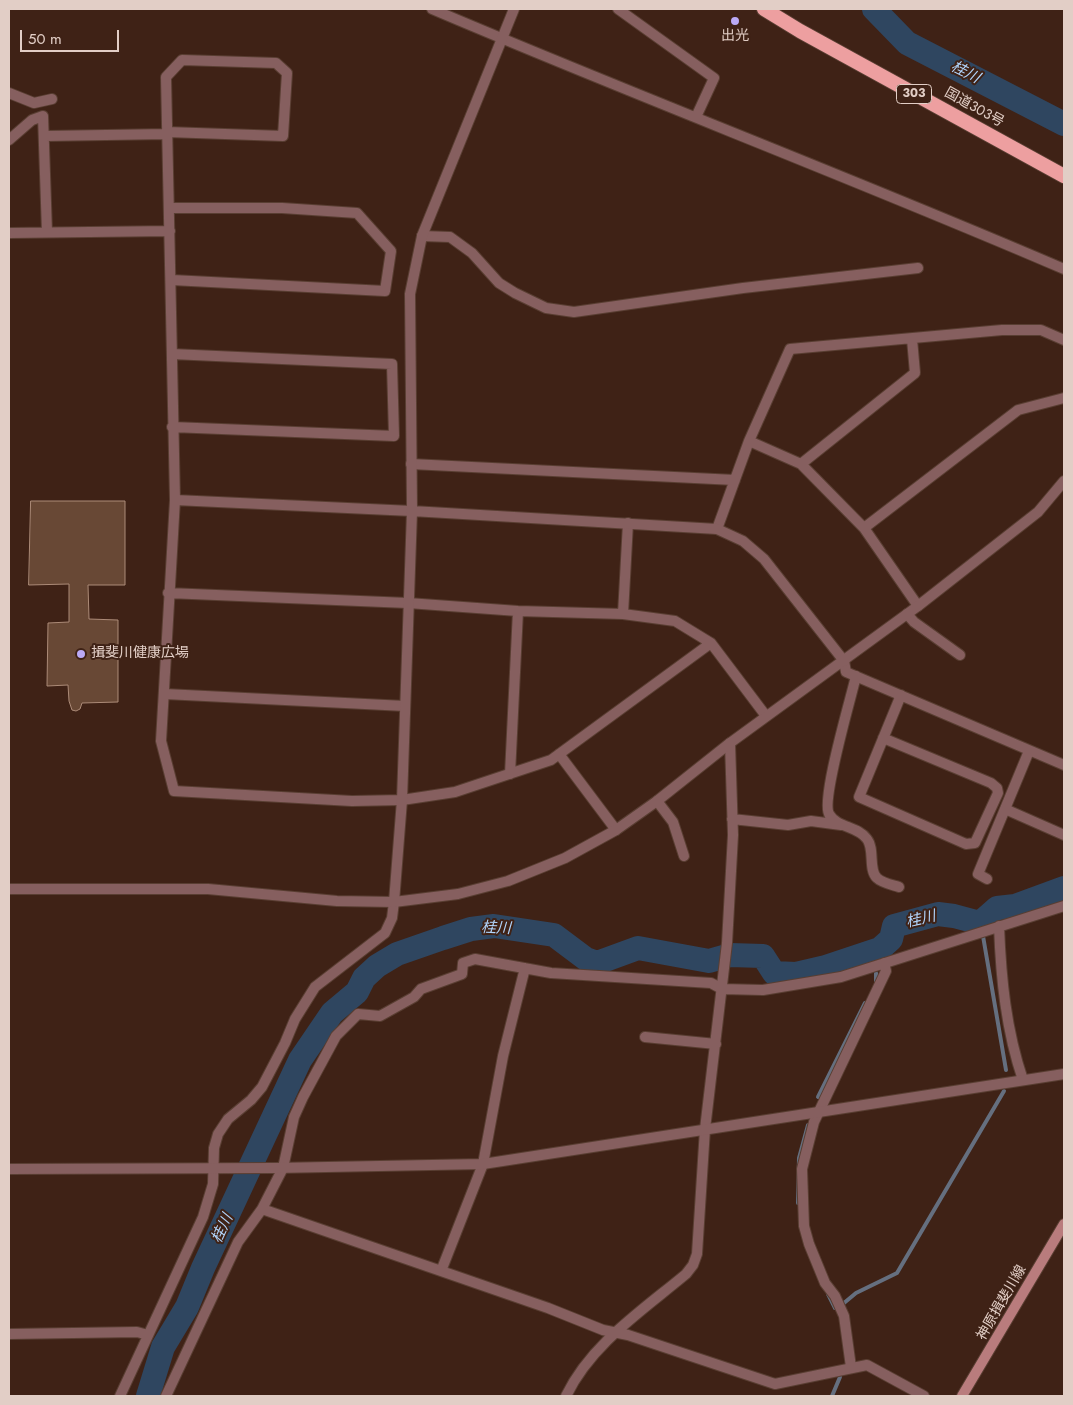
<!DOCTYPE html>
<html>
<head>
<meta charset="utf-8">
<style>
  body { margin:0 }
  #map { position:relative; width:1073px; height:1405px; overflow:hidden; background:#3f2216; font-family:Jost,sans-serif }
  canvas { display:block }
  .frame { position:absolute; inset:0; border:10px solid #e2cec6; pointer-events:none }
  .scale { position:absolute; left:20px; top:30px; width:99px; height:22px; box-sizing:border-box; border:2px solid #e2cec6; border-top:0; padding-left:6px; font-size:15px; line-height:18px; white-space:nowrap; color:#e2cec6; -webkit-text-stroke:4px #3f2216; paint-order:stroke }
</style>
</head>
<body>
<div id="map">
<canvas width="1073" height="1405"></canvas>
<div class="frame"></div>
<div class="scale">50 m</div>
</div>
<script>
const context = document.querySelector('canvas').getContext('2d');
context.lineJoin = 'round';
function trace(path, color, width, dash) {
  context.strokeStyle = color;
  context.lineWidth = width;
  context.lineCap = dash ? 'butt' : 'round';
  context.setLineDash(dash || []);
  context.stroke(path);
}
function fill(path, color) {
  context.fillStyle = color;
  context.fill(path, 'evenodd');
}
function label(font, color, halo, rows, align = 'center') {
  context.font = font + ' Jost,"Noto Sans JP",sans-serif';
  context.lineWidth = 4;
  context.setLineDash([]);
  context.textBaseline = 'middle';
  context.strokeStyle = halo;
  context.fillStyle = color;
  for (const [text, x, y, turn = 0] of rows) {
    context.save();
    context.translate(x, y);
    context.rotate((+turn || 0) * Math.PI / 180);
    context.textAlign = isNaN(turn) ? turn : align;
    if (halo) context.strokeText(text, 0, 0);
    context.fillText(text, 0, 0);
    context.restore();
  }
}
trace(new Path2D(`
  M983 936 1006 1070
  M871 952 873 963
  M876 973V981
  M818 1097 865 1003
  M798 1203 799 1158 808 1125
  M828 1294 835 1308
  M844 1303 856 1293 897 1273 1004 1091
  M832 1396 840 1377`), '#656f7f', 4);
trace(new Path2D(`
  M874 9 907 43 1064 124
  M148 1396 163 1347 187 1307 203 1268 300 1060 332 1013 357 992 364 978 377 966 397 954 443 938 471 929 494 926 554 935 586 959 597 963 638 948 709 961 730 955 763 956 774 973 796 974 826 967 880 949 891 939 894 926 938 914 954 916 980 923 997 908 1015 906 1064 888`), '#2f4660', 24);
const building = new Path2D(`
  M31 501H125V585H88L89 619 118 620V702L82 703 80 709 76 711 72 710 69 701 68 685 47 686 48 623 69 622V584L29 585Z`);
fill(building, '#684835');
trace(building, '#ac8b78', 1);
const minor = new Path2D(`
  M432 9C641 98 855 179 1064 269
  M618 9 714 78 696 117
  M9 93 34 103 52 99
  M167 132 283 136 287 73 276 63 182 60 166 77 175 500 161 741 174 791 352 801 402 800 455 792 551 760 711 643
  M45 136 167 134
  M9 140 32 120 43 116 47 232
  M169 208H282L357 213 391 251 385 291 172 280
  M9 233 170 231
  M422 236 450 237 472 253 499 283 515 293 546 308 574 312 743 288 918 268
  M172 354 392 364 394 436 172 427
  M749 441 801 464 864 528 918 606
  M411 464 735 480
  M801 464 915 373 912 339
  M175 500 412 511
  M864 528 1018 410 1064 398
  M717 529 749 441 790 349 1002 330H1041L1064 340
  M168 593 408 603 518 611 623 614 675 621 711 643 766 716
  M623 614 628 523
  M907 614 914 622 960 655
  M844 661 846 672 1064 765
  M856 676C851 698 821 799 829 814 837 828 858 826 867 839 875 849 868 870 877 878 882 883 893 885 899 887
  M165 694 405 706
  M883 738 991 783 997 788 998 793 975 843 966 844 859 797 901 695
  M559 754 616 830
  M510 774 518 611
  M657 801 673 822 684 856
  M1005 809 1064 835
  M732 819 788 825 811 821 841 825
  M987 879 978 874 1029 751
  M999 926C1001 979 1006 1030 1023 1080
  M645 1037 716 1044
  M443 1266 483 1164 503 1056 525 968
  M9 1334 137 1332 148 1335
  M851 1367 844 1316 835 1296 825 1283 809 1244 804 1226 802 1169 814 1122 886 971 884 963
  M120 1396 203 1217 213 1184 214 1148 218 1134 228 1119 251 1100 262 1087 285 1043 295 1019 315 987 385 933 392 918 394 902
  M166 1396 238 1242 262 1209
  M566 1396C591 1344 643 1310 686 1274L693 1265 697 1254 705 1129 727 943 733 835 730 743
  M924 1396 867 1365 775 1384 628 1335 603 1330 548 1308 262 1209 283 1168 294 1117 303 1097 336 1036 358 1014 380 1016 414 997 421 989 462 974 463 963 475 959 551 973 711 983 722 989 763 990 841 977 1064 906`);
const tertiary = new Path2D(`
  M412 511 717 529 743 541 764 559 844 661
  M9 889H208L337 901 394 902 458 894 508 881 565 858 616 830 657 801 730 743 918 606 1038 512 1064 481
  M394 902 402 800 412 511 410 294 422 236 514 9
  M9 1169 275 1168 483 1164 1064 1074`);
const secondary = new Path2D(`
  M962 1396 1064 1224`);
const trunk = new Path2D(`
  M764 9 800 31 1064 176`);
trace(minor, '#593e32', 12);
trace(tertiary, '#593e32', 12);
trace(secondary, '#593e32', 12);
trace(trunk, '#593e32', 16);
trace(minor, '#865f5f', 10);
trace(tertiary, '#865f5f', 10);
trace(secondary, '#b97c7d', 10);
trace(trunk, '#ed9fa0', 14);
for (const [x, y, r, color] of [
  [735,21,5,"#bbaaf6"],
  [81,654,5,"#bbaaf6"]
]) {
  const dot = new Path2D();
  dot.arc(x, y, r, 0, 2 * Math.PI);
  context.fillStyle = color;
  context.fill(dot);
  trace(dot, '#3f2216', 2);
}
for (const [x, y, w] of [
  [914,94,35]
]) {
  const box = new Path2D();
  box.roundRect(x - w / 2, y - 9.5, w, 19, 4);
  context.fillStyle = '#3f2216';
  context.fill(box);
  trace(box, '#e2cec6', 1);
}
label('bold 12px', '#e2cec6', null, [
  ["303",914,94]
]);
label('14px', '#e2cec6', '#3f2216', [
  ["出光",735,37],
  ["揖斐川健康広場",91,654,"left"]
]);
label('14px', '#e2cec6', '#3f2216', [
  ["国道303号",974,108,29],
  ["神原揖斐川線",1002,1303,-60]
]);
label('italic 15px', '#b1d4fb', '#3f2216', [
  ["桂川",965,73,27],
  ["桂川",921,920,-13],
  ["桂川",496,929,2],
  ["桂川",223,1229,-65]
]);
</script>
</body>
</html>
